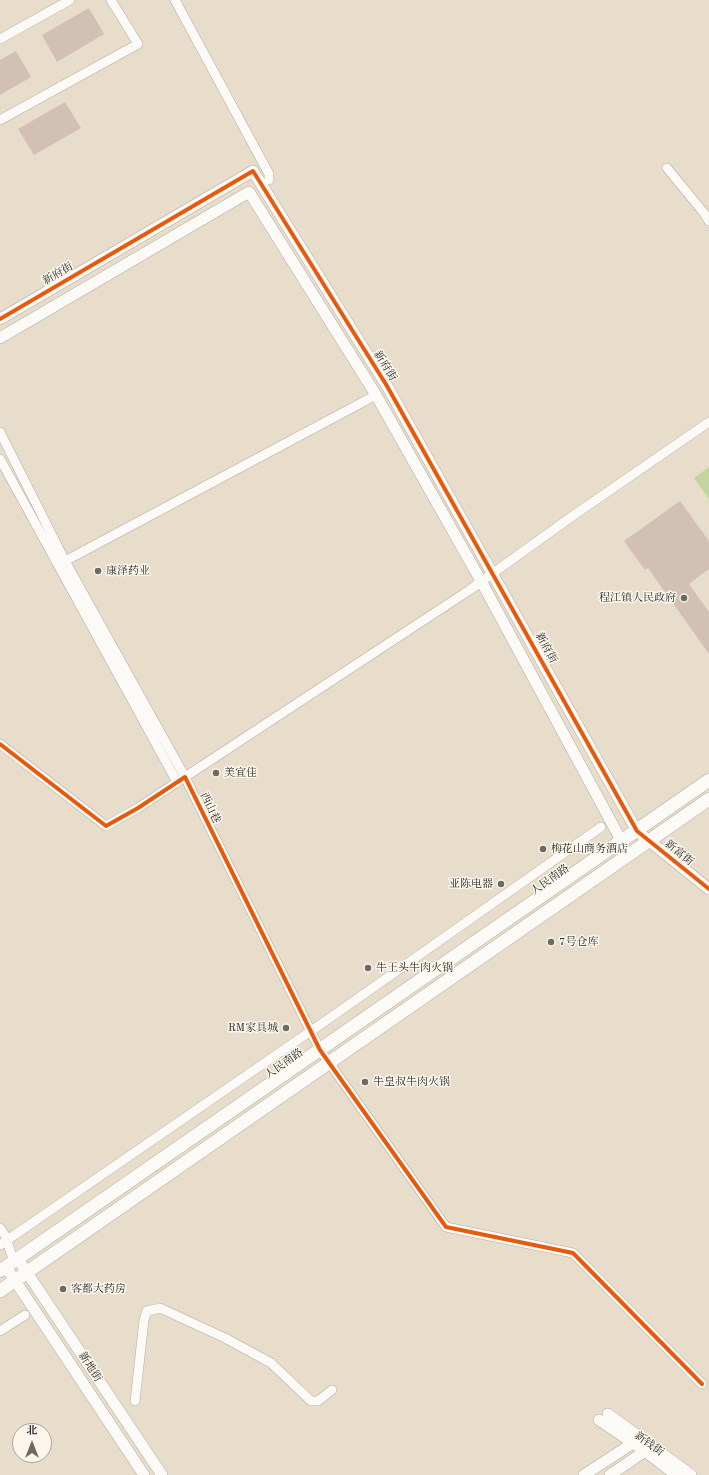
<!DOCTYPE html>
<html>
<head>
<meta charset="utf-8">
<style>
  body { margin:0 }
  #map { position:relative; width:709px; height:1475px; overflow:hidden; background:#e8dccb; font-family:"Old Standard TT","Noto Serif SC",serif }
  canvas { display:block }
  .north { position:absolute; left:12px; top:1423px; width:40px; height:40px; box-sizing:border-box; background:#fbf7ec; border:1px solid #a8a59f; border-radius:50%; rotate:0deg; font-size:11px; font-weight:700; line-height:16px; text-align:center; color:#2b2b2b }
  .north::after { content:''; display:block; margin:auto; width:14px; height:18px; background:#6d6963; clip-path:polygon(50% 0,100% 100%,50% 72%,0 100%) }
</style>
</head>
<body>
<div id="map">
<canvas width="709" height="1475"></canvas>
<div class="north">北</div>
</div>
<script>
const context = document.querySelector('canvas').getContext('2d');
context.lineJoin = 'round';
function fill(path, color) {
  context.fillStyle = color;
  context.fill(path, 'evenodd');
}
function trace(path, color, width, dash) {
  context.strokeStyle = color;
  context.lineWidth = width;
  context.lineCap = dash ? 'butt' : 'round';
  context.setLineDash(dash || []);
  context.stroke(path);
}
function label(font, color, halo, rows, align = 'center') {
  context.font = font + ' "Old Standard TT","Noto Serif SC",serif';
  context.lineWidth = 3;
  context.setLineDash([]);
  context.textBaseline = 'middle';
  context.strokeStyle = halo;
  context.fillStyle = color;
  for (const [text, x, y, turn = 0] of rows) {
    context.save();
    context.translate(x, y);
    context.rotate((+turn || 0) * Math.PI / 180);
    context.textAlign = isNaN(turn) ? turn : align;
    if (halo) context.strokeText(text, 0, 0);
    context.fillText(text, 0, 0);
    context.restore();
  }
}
fill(new Path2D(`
  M709 467V499L694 478Z`), '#c3d49e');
fill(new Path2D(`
  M89 8 104 34 57 62 42 35Z
  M16 51 31 77 0 95V60Z
  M65 102 81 128 34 155 18 129Z
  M680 501 709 541V569L689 584 709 612V654L648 568 645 570 624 541Z`), '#d2c0b5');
const minor = new Path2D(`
  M175 0 269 174V180
  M0 39 70 0
  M0 120 138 44 111 0
  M667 168 704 213 709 221
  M0 432 65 561 185 777 468 591 574 515 709 422
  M0 459 177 782
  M65 561 376 395
  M0 744 106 826 138 808 185 777 320 1050 446 1227 573 1253 702 1384
  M0 1228 5 1235 14 1262
  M0 1245 337 1013 601 827
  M0 1331 25 1315
  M135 1401 144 1320 147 1311 160 1308 225 1338 271 1363 311 1401H318L332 1390`);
const tertiary = new Path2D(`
  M0 319 253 171 387 386 637 831 709 889
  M0 338 249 192 376 395 481 581 622 842
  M18 1259 162 1475
  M6 1267 144 1475
  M608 1414 691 1475
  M599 1420 645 1451 676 1475
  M584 1475 633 1443
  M610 1475 645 1451`);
const secondary = new Path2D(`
  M0 1271 709 780
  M0 1291 709 799`);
trace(minor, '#b3aba1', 10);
trace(tertiary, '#b3aba1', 12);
trace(secondary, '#b3aba1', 14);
trace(minor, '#fcfaf7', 9);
trace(tertiary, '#fcfaf7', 11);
trace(secondary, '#fcfaf7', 13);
trace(new Path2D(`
  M0 319 253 171 387 386 637 831 709 889
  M0 744 106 826 138 808 185 777 320 1050 446 1227 573 1253 702 1384`), '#e8590c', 4);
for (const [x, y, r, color] of [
  [98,571,4,"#6d6963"],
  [684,598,4,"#6d6963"],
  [216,773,4,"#6d6963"],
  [543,849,4,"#6d6963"],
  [501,884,4,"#6d6963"],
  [551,942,4,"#6d6963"],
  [368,968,4,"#6d6963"],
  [286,1028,4,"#6d6963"],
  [365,1082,4,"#6d6963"],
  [63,1289,4,"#6d6963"]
]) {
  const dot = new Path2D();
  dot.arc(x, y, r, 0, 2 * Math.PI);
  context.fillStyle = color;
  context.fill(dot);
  trace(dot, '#fbf7ec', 1.5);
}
label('11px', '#2b2b2b', '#fbf7ec', [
  ["新府街",58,274,-30],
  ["新府街",385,366,58],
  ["新府街",546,648,61],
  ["西山巷",210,808,64],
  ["新富街",679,853,39],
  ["人民南路",550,880,-35],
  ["人民南路",284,1064,-35],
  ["新地街",90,1367,57],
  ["新钱街",649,1444,36]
]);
label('11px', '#2b2b2b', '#fbf7ec', [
  ["康泽药业",106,571],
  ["程江镇人民政府",676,598,"right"],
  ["美宜佳",224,773],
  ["梅花山商务酒店",551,849],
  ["亚陈电器",493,884,"right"],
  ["7号仓库",559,942],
  ["牛王头牛肉火锅",376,968],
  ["RM家具城",278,1028,"right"],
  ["牛皇叔牛肉火锅",373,1082],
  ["客都大药房",71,1289]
], 'left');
</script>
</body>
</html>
